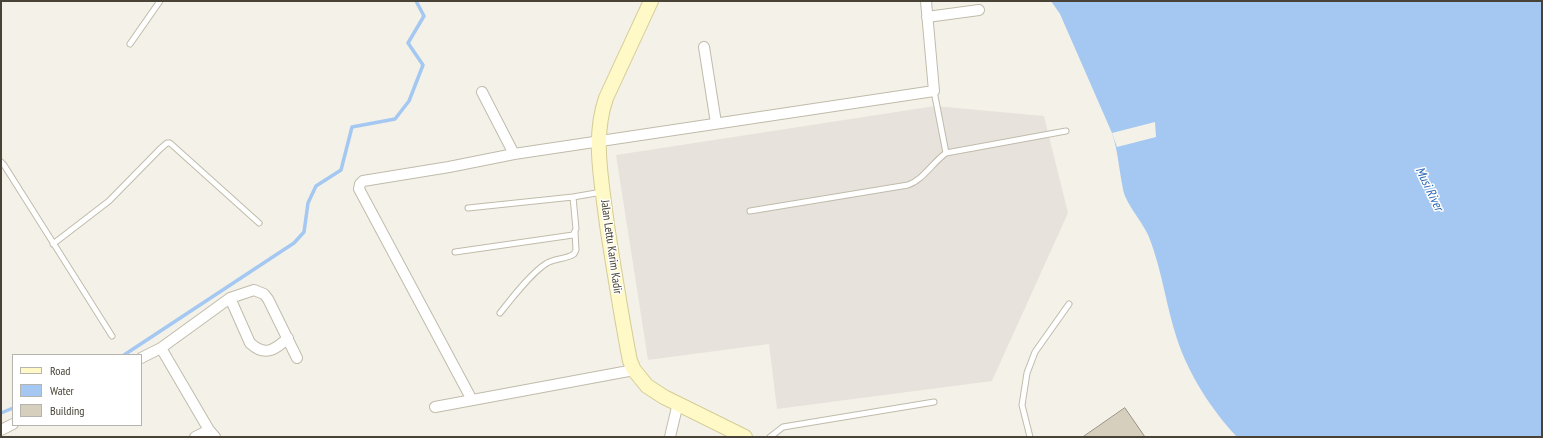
<!DOCTYPE html>
<html>
<head>
<meta charset="utf-8">
<style>
  body { margin:0 }
  #map { position:relative; width:1543px; height:438px; overflow:hidden; background:#f4f2e8; font-family:"PT Sans Narrow",sans-serif }
  canvas { display:block }
  .frame { position:absolute; inset:0; border:2px solid #484336; pointer-events:none }
  .legend { position:absolute; left:12px; top:354px; width:130px; height:72px; box-sizing:border-box; background:#fff; border:1px solid #b6b4af; margin:0; padding:5px 7px; list-style:none; font-size:12px; color:#484336 }
  .legend li { display:flex; align-items:center; gap:8px; height:20px }
  .legend b { width:20px; border:1px solid #b6b4af }
</style>
</head>
<body>
<div id="map">
<canvas width="1543" height="438"></canvas>
<div class="frame"></div>
<ul class="legend">
<li><b style="height:5px;background:#fff9c7"></b>Road</li>
<li><b style="height:11px;background:#a4c8f1"></b>Water</li>
<li><b style="height:11px;background:#d6cfbd"></b>Building</li>
</ul>
</div>
<script>
const context = document.querySelector('canvas').getContext('2d');
context.lineJoin = 'round';
function fill(path, color) {
  context.fillStyle = color;
  context.fill(path, 'evenodd');
}
function trace(path, color, width, dash) {
  context.strokeStyle = color;
  context.lineWidth = width;
  context.lineCap = dash ? 'butt' : 'round';
  context.setLineDash(dash || []);
  context.stroke(path);
}
function label(font, color, halo, rows, align = 'center') {
  context.font = font + ' "PT Sans Narrow",sans-serif';
  context.lineWidth = 3;
  context.setLineDash([]);
  context.textBaseline = 'middle';
  context.strokeStyle = halo;
  context.fillStyle = color;
  for (const [text, x, y, turn = 0] of rows) {
    context.save();
    context.translate(x, y);
    context.rotate((+turn || 0) * Math.PI / 180);
    context.textAlign = isNaN(turn) ? turn : align;
    if (halo) context.strokeText(text, 0, 0);
    context.fillText(text, 0, 0);
    context.restore();
  }
}
fill(new Path2D(`
  M935 106 1044 116 1068 213 992 381 777 409 769 344 648 360 616 155Z`), '#e7e3dc');
fill(new Path2D(`
  M1051 1H1542V437H1237C1211 409 1189 375 1177 339 1166 306 1162 270 1149 237 1143 222 1125 203 1123 189 1119 170 1118 151 1112 133L1060 14Z`), '#a4c8f1');
fill(new Path2D(`
  M1155 122 1156 137 1117 147 1112 133Z`), '#f4f2e8');
trace(new Path2D(`
  M124 355 294 243 304 232 308 203 316 186 341 170 352 127 395 119 409 101 423 65 408 43 424 16 416 1
  M1 413 13 408`), '#a4c8f1', 3.5);
const building = new Path2D(`
  M1125 408 1145 437H1083Z`);
fill(building, '#d6cfbd');
trace(building, '#969184', 1);
const lane = new Path2D(`
  M130 44 160 1
  M934 91 946 153 1066 131
  M1 162 4 165 112 336
  M468 208 573 197 602 192
  M750 211 908 185C923 180 933 162 946 153
  M53 244 109 201 160 149 167 143H170L259 223
  M455 252 573 235 576 229 573 197
  M500 313C512 298 531 273 547 263 556 258 567 259 574 254L576 250 575 232
  M770 437 783 427 934 402
  M1030 437 1022 405 1027 373 1035 352 1069 304`);
const street = new Path2D(`
  M927 17 979 10
  M704 47 716 123
  M482 92 514 154
  M230 298 250 343C265 357 275 350 288 338
  M161 348 209 430
  M141 358 161 348 230 298 254 290 264 294 268 299 297 358
  M472 400 359 189 360 184 363 181 449 167 514 154 934 91 926 1
  M435 407 634 370
  M1 430 13 424
  M195 437 209 430 215 437
  M670 437 678 403`);
const secondary = new Path2D(`
  M651 1 606 98C592 138 602 183 607 225 614 270 621 315 630 361L634 370 647 386 664 397 745 437`);
trace(lane, '#c0bbaa', 7);
trace(street, '#c0bbaa', 12);
trace(secondary, '#d5cc97', 16);
trace(lane, '#fff', 5);
trace(street, '#fff', 10);
trace(secondary, '#fff9c7', 14);
label('12px', '#484336', '#fff', [
  ["Jalan Lettu Karim Kadir",611,247,82]
]);
label('italic 13px', '#2d6bb6', '#fff', [
  ["Musi River",1429,189,64]
]);
</script>
</body>
</html>
